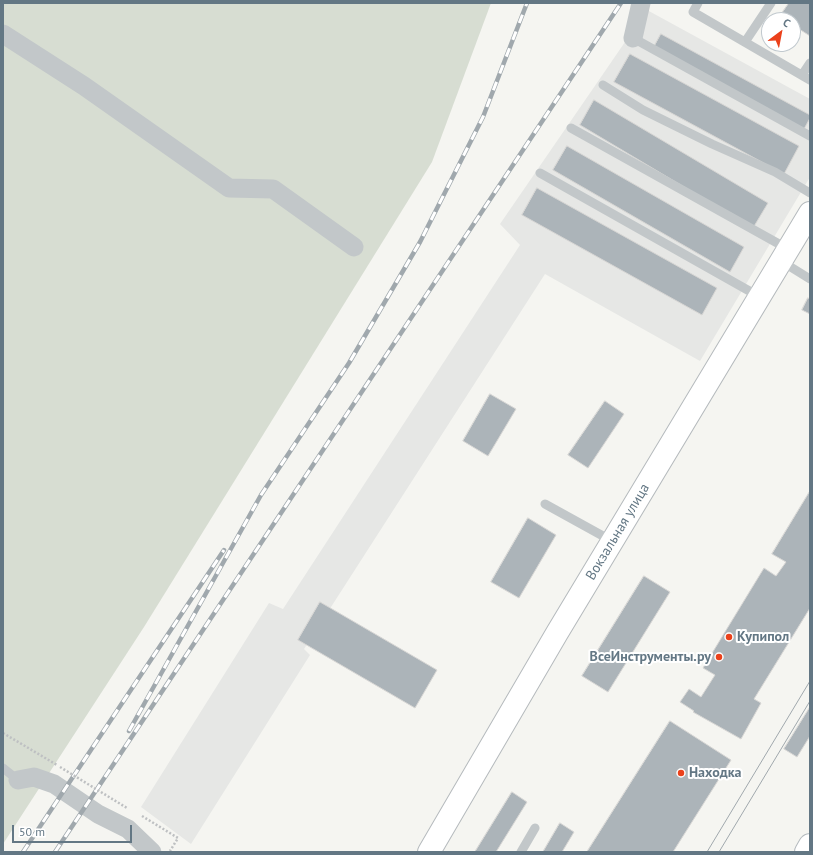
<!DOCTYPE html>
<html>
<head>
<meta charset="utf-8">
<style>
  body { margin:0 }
  #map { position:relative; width:813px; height:855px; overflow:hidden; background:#f5f5f1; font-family:"PT Sans",sans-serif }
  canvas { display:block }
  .frame { position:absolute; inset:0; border:4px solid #637784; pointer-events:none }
  .north { position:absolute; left:761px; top:12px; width:40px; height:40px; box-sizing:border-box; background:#fff; border:1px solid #c1c9ce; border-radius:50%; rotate:32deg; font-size:11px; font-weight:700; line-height:16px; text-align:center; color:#637784 }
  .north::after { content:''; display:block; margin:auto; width:14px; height:18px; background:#eb411b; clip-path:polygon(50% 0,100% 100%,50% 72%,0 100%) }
  .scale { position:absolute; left:12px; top:825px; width:120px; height:18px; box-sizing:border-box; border:2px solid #637784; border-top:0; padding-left:5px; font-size:12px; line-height:14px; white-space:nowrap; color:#637784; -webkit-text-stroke:3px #fff; paint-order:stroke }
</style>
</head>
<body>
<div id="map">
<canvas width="813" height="855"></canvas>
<div class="frame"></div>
<div class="north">С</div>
<div class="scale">50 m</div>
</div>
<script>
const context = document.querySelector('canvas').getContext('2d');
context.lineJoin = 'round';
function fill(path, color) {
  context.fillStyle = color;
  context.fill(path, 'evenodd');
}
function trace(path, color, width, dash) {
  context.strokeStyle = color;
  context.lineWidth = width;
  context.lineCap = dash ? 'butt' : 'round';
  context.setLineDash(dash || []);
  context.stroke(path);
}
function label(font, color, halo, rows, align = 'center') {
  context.font = font + ' "PT Sans",sans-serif';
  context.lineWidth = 4;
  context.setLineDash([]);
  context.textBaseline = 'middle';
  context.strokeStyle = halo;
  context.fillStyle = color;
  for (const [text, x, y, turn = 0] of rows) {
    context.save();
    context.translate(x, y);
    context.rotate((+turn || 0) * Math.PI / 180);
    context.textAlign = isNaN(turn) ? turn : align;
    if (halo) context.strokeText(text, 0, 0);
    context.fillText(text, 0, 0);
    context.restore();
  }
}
fill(new Path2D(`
  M647 10 810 99V177L700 361 545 274 304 649 310 655 191 844 141 807 269 603 283 609 520 245 500 224Z`), '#e6e7e5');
fill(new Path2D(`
  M3 3H491L432 162 144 627 3 844Z`), '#d7ddd2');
const building = new Path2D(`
  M789 3H810V36L793 25V20H786L780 16Z
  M661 34 810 115V118L804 129 654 47Z
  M630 54 799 146 784 174 614 82Z
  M594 100 768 203 753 228 580 125Z
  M567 146 744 247 730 272 553 170Z
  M537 188 717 288 702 315 522 215Z
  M808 298 810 299V314L802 310Z
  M490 394 516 409 488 456 463 441Z
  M605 401 624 414 588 468 568 455Z
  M810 491V608L754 699 761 703 741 739 693 712 694 711 680 702 689 689 701 697 715 675 703 668 764 568 776 576 786 562 772 554Z
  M528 518 556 535 519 598 491 582Z
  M644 576 670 592 608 692 582 676Z
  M320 602 437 670 415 708 298 640Z
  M810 707V736L797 757 784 749Z
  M670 721 731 760 673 852H587Z
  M512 792 527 802 496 852H475Z
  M560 823 574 832 562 852H543Z`);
fill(building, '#acb4b9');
trace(building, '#d7d6d4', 1);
const secondary = new Path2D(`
  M806 852 810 845`);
const primary = new Path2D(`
  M429 852 557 633 810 213`);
trace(secondary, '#b4babe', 24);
trace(primary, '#b5babd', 24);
trace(new Path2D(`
  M3 733 57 765
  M142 816 178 838 170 851`), '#bec0c2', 2.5, [2, 2]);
trace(new Path2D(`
  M698 3 693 12 810 80
  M633 38 810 136
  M745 42 771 3
  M802 75 810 63
  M603 85 643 110 712 144 775 172 810 193
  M571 128 788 249
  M540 173 760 297
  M781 261 810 279
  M545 504 612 541
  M3 768 18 780
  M521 852 535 828`), '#c2c7c9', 9);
trace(new Path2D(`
  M3 34 84 86 229 188 273 189 354 247
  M633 38 641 3
  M18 780 34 777 54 784 98 814 128 829 152 852`), '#c2c7c9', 19);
trace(secondary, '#fff', 22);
trace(primary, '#fff', 22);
trace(new Path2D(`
  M707 852 810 681
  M719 852 810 701`), '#a0a8ad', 1);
const rail = new Path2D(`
  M129 731 261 495 349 363 420 242 483 117 527 3
  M23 852 224 550
  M55 852 621 3`);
trace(rail, '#a0a8ad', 4.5);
trace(rail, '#fff', 3, [9]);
trace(new Path2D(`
  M60 767 127 808`), '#bec0c2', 2.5, [2, 2]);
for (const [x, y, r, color] of [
  [729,637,4,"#eb411b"],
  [719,657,4,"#eb411b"],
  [681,773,4,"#eb411b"]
]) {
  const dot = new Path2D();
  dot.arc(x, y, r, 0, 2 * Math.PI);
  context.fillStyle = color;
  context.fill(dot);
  trace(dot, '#fff', 1.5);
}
label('14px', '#637784', '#fff', [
  ["Вокзальная улица",618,532,-59]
]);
label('bold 14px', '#637784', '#fff', [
  ["Купипол",737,637],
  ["ВсеИнструменты.ру",711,657,"right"],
  ["Находка",689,773]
], 'left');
</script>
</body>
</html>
